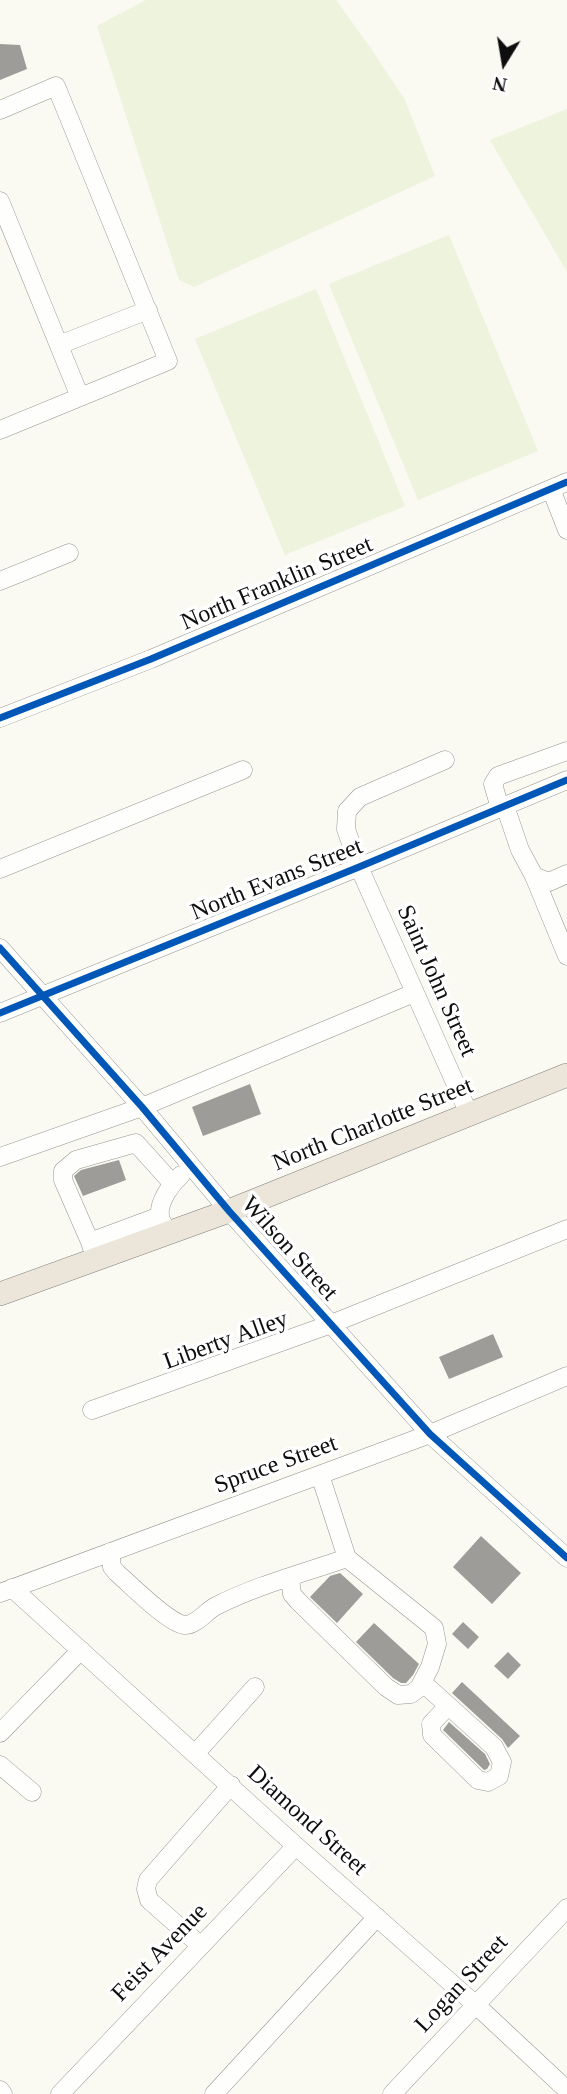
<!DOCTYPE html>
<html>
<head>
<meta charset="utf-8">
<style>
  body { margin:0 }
  #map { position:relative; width:567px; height:2094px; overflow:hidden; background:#faf9f2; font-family:Georgia,serif }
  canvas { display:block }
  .north { position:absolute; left:469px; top:28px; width:70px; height:70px; -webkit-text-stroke:5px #fff; paint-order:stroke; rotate:191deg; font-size:19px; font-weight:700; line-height:28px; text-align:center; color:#0e0e0e }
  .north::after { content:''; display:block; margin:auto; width:24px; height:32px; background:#0e0e0e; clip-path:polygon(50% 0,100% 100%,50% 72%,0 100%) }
</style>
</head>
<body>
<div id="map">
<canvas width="567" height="2094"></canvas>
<div class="north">N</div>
</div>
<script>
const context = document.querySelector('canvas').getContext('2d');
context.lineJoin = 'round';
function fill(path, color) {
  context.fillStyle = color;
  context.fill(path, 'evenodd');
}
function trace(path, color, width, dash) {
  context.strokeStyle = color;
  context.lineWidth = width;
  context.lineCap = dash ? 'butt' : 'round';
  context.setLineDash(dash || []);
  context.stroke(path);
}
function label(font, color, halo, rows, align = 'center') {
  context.font = font + ' Georgia,serif';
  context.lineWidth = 7;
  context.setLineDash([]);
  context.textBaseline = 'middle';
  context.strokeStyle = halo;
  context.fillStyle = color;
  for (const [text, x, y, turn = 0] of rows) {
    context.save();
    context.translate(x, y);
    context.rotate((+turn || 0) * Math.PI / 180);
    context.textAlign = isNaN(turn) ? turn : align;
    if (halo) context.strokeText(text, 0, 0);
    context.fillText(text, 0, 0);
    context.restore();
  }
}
fill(new Path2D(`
  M146 0H336L370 47 405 100 435 176 194 287 179 280 97 26Z
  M567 109V272L490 140Z
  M449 235 538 451 418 500 329 284Z
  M316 289 405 506 285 555 195 339Z`), '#eef3dd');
fill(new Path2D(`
  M0 44 20 45 27 69 0 80Z
  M250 1084 261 1114 203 1136 192 1107Z
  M119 1160 126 1180 83 1196 74 1176 81 1170Z
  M493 1334 503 1357 449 1379 439 1357Z
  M481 1536 521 1573 492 1604 453 1567Z
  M340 1573 363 1594 337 1623 310 1597 330 1576Z
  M463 1622 479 1637 468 1649 452 1634Z
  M374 1623 419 1664 413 1675 406 1683H401L393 1678 356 1642Z
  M508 1652 521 1665 508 1679 494 1666Z
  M462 1682 520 1736 508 1748 502 1739 452 1693Z
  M449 1722 485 1754 490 1764 487 1769 484 1770 443 1730Z`), '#9e9c98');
const minor = new Path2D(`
  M0 110 56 86 168 361 0 430
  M0 201 80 397
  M59 345 148 310
  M551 489 567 530
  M0 581 69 553
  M0 718 151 659 567 482
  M445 760 360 797 347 811 346 829 359 867 469 1114
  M505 806 520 850 534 876 549 882 567 874
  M500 808 493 784 498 776 567 751
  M0 869 243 770
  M534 876 567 956
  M0 948 142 1107 229 1211 430 1434 567 1558
  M0 1013 359 867 567 780
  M0 1157 142 1107 414 993
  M165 1227C163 1223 160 1220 160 1216 158 1202 171 1184 181 1175
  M90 1242 63 1180V1171L76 1160 136 1143 172 1183
  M93 1251 90 1242 160 1216
  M92 1410 331 1324 567 1229
  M110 1552 112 1567 117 1573C131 1585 167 1622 184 1625 196 1626 206 1611 216 1606 257 1585 304 1573 347 1558L320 1475
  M290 1578 292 1594 298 1601 386 1687 398 1695 411 1694 419 1688 430 1667 437 1644 434 1628 347 1558
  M12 1588 296 1846 476 2005 567 2090
  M0 1593 430 1434 567 1376
  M422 1682 494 1747 502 1762 499 1776 488 1782 478 1780 432 1735 431 1724 448 1706
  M0 1733 81 1650
  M196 1753 255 1687
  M0 1765 32 1792
  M201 1946 149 1900 146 1889 148 1880 231 1785
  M0 2090 3 2094
  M60 2094 296 1846
  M214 2094 377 1917
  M392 2094 567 1908`);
const major = new Path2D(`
  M0 1294 229 1211 567 1075`);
trace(minor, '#949491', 19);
trace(major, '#82817e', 24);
trace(minor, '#fefefd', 18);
trace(major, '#ebe5da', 23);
trace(new Path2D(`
  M0 718 151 659 567 482
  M0 948 142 1107 229 1211 430 1434 567 1558
  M0 1013 359 867 567 780`), '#0057b8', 7);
label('24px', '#0e0e0e', '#fff', [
  ["North Franklin Street",277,584,-23],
  ["North Evans Street",277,880,-22],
  ["Saint John Street",436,981,66],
  ["North Charlotte Street",373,1125,-22],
  ["Wilson Street",289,1249,48],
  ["Liberty Alley",226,1341,-20],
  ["Spruce Street",276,1465,-20],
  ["Diamond Street",307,1821,42],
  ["Feist Avenue",160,1953,-46],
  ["Logan Street",462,1984,-47]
]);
</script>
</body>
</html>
